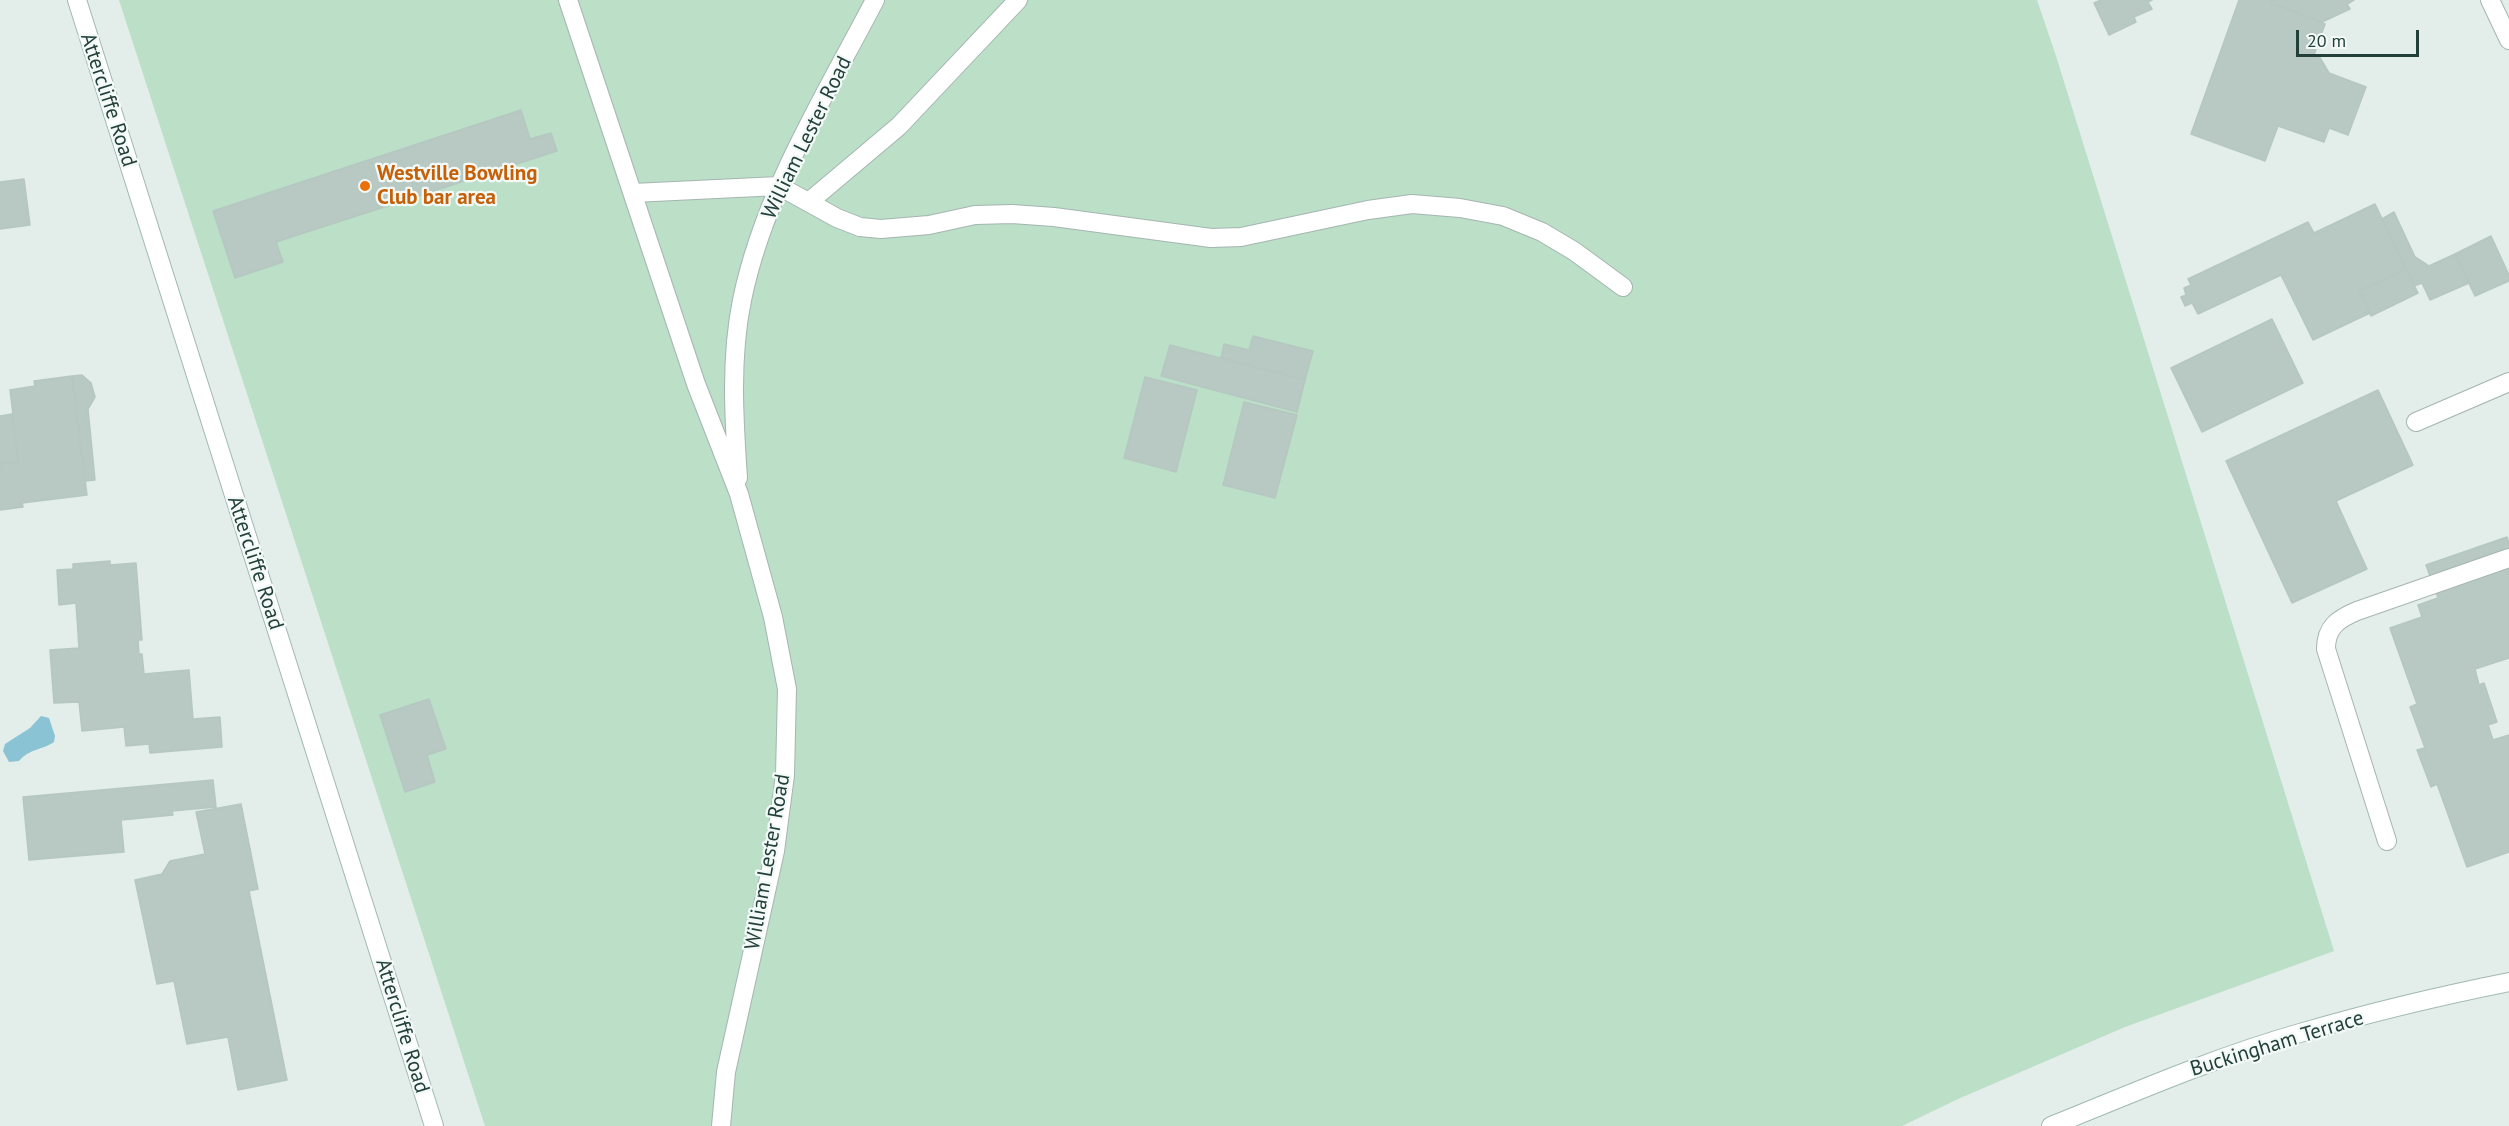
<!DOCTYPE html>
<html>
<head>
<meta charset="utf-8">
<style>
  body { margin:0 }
  #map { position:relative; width:2509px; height:1126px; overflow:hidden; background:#e3ede9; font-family:"PT Sans",sans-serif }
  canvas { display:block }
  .scale { position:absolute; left:2296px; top:30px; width:123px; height:27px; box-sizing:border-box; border:3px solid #223f39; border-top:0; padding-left:8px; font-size:18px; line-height:21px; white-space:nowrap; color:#223f39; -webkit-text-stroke:4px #f3f9f7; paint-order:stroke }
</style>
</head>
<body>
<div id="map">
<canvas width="2509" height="1126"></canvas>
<div class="scale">20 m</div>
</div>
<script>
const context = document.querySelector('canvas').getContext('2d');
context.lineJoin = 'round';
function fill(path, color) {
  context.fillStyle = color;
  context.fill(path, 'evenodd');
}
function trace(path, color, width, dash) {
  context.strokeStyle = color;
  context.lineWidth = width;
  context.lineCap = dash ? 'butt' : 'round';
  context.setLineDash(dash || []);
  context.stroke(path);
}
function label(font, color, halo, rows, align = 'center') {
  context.font = font + ' "PT Sans",sans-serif';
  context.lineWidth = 4.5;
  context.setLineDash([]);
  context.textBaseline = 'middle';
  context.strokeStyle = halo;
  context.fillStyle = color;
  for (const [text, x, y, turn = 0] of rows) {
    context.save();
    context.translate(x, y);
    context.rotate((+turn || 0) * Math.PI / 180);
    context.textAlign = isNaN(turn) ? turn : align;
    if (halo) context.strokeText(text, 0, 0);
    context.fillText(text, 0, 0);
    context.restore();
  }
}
fill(new Path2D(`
  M119 0H2037L2056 56 2334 951 2125 1027 1958 1099 1902 1126H485Z`), '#bbdfc7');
fill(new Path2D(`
  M41 716 49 718 55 736 54 742C42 750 29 749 19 761L9 762 3 751 5 744 30 728Z`), '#89c3d4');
const building = new Path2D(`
  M2101 0H2152L2148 2 2152 9 2134 17 2136 22 2109 35 2094 3Z
  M2239 0H2272L2271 3 2325 24 2314 55 2319 56 2329 73 2366 87 2348 135 2329 128 2324 142 2278 126 2265 161 2191 134Z
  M2272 0H2354L2347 4 2350 9 2322 22 2271 3Z
  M521 110 530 139 551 133 557 151 276 242 283 262 235 278 213 211Z
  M24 179 30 225 0 229V182Z
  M2375 204 2406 269 2359 291 2370 313 2313 340 2281 275 2198 314 2192 303 2185 306 2181 297 2186 295 2184 288 2191 285 2188 279 2308 222 2314 233Z
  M2394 212 2415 257 2429 266 2455 254 2469 283 2430 300 2422 283 2414 286 2382 219Z
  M2491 236 2509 275V281L2475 296 2455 254Z
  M2406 269 2418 293 2371 316 2359 291Z
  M2272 319 2303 383 2202 432 2171 368Z
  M1253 336 1313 351 1305 380 1221 358 1224 344 1249 350Z
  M1170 345 1305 380 1297 412 1161 376Z
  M82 375 91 383 95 397 88 409 95 480 85 481 72 376Z
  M72 376 87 495 22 503 23 507 0 510V464L19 462 10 390 35 386 34 381Z
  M1145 377 1197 390 1176 472 1124 458Z
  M2378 390 2413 465 2336 501 2367 569 2292 603 2226 461Z
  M1244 402 1297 415 1275 498 1223 485Z
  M12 414 19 462 0 464V416Z
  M2507 537 2509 544V658L2475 669 2479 685 2484 683 2497 722 2488 725 2493 740 2509 735V852L2467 867 2437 784 2431 787 2417 750 2425 748 2410 707 2417 704 2390 628 2422 617 2418 605 2438 598 2426 565Z
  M110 561V565L136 563 142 640H138L139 654H142L144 674 189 670 193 719 220 717 222 747 150 753 149 744 126 746 124 727 82 731 79 702 54 703 50 650 79 648 76 603 59 605 57 570 73 569V564Z
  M429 699 446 749 427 755 435 782 405 792 380 715Z
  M213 780 216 807 172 811 173 815 121 820 124 852 29 860 23 797Z
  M241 804 258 889 249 891 287 1080 238 1090 228 1037 187 1044 174 981 157 984 135 880 162 874 170 861 205 854 196 812Z`);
fill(building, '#b8c8c2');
trace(building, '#b5c7c1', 1.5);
const service = new Path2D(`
  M568 0 696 384 739 494 773 617 787 689 785 775 775 851 726 1072 721 1126
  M633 193 779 186 837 218 860 227 881 229 929 225 975 215 1012 214 1054 217 1211 238 1241 237 1368 210 1412 204 1460 208 1503 216 1542 232 1574 251 1623 287
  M810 201 899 126 1018 0
  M2416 422 2509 382
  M738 478C734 419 730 359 742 300 764 193 825 96 875 0
  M2387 841 2326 649C2326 627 2338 619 2357 611L2509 558`);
const minor = new Path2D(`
  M2490 0 2509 40`);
const secondary = new Path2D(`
  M77 0 434 1126
  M2051 1126C2133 1093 2215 1057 2300 1033 2368 1013 2439 996 2509 982`);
trace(service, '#a5b5b1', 20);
trace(minor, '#a5b5b1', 20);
trace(secondary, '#a0b9b2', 20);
trace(service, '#fff', 18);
trace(minor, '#fff', 18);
trace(secondary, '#fff', 18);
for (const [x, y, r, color] of [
  [365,186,6,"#e8710a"]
]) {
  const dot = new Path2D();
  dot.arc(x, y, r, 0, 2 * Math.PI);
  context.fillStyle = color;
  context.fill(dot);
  trace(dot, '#f3f9f7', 2);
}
label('21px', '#223f39', '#f3f9f7', [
  ["Attercliffe Road",108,100,72],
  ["William Lester Road",807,138,-64],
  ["Attercliffe Road",255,563,72],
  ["William Lester Road",768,862,-80],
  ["Attercliffe Road",402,1026,73],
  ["Buckingham Terrace",2277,1044,-17]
]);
label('bold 21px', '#c56008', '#f3f9f7', [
  ["Westville Bowling",377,174],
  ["Club bar area",377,198]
], 'left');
</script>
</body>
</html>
